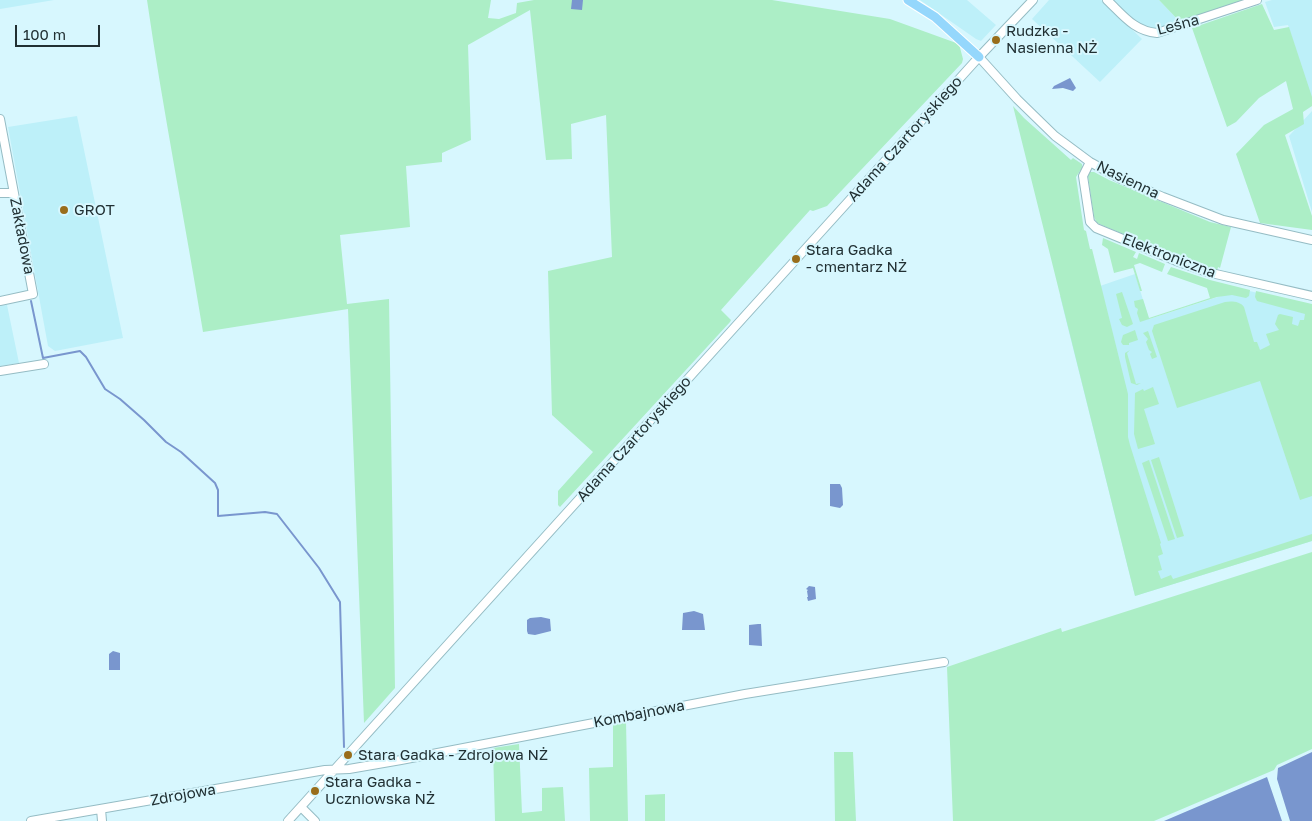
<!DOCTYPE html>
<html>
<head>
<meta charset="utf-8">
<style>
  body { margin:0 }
  #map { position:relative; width:1312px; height:821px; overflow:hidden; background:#d7f7fe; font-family:"Golos Text",sans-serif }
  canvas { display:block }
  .scale { position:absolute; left:15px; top:25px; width:85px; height:22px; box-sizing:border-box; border:2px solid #213033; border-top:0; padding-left:6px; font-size:15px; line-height:18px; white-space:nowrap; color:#213033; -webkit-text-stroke:4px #d7f7fe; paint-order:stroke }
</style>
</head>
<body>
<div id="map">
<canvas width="1312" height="821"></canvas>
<div class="scale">100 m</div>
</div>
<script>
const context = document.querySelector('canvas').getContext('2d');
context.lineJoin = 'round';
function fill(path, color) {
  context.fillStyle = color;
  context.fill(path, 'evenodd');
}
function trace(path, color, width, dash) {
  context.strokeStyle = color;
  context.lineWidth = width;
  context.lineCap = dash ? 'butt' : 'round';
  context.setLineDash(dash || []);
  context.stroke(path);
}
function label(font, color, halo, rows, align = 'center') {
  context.font = font + ' "Golos Text",sans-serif';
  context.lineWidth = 4;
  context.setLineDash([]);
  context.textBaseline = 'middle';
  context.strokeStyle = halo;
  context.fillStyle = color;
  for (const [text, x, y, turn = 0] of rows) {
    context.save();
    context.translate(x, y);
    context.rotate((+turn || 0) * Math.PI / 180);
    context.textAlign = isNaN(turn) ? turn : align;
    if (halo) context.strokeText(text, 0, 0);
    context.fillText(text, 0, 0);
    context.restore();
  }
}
fill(new Path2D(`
  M0 0H54L0 9Z
  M920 0H967L996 25 981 41 976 39Z
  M1049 0H1101L1142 39 1100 82 1032 19Z
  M1111 0H1159L1180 22 1154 30 1140 26Z
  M1272 0H1312V101L1288 25 1274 27 1265 2Z
  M1312 111V212L1289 136Z
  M77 116 123 338 55 351 48 346 8 127Z
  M1135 274 1149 319 1227 294 1233 287 1312 306V541L1135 596 1060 296 1100 286Z
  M7 305 19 363 0 366V306Z`), '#bdf0f9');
fill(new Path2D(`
  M147 0H491L488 18 499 19 516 13 517 3 534 0H772L890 19 959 44 963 59 962 63 827 206 813 211 810 210 721 310 731 320 730 322 560 507 558 505V491L593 452 552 415 548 271 612 257 606 115 571 124 572 159 546 160 530 10 468 45 471 140 442 153V162L406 166 410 227 340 235 347 304 389 299 395 688 364 723 348 309 203 332C185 221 163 111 147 0Z
  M1159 0H1247L1180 22Z
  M1262 4 1274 30 1289 27 1312 97V106L1303 112 1304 124 1285 135 1312 216V230L1260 223 1236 154 1264 125 1293 109 1286 81 1259 98 1236 122 1227 127 1192 28Z
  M1013 106 1024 118 1071 160 1073 158 1082 164V168L1076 177 1084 230 1086 231 1090 249H1092L1128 394V437L1130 445 1161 543 1160 544 1163 554 1158 556 1162 570 1158 571 1161 579 1171 575 1173 579 1312 534V541L1135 596Z
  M1090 172H1094L1109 180 1210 222 1231 227 1220 268 1218 267 1217 271 1187 261 1188 257 1182 256 1181 258 1153 246V244L1148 242 1147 244 1097 223 1094 217 1088 176Z
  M1103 238 1136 252 1133 257 1137 259 1139 253 1165 264 1162 272 1140 263 1134 265 1142 291H1140L1133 268 1114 273 1108 249 1102 245Z
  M1171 267 1210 280 1250 290 1249 296 1246 298 1232 295 1217 297 1140 322 1137 313 1138 309 1135 307 1134 301 1143 299 1149 318 1210 298 1207 288 1167 274Z
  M1256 291 1312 304V496L1300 500 1260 381 1177 408 1152 331 1154 325 1225 302C1231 301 1240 301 1244 307L1254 342H1257L1260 350 1270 345 1266 334 1279 330 1275 324 1278 315 1280 314 1293 317 1292 324 1298 326 1300 320H1304L1305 314 1257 301 1255 297Z
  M1122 292 1133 324 1127 327 1122 325 1119 319 1122 318 1116 294Z
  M1135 330 1138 340 1129 343V345H1123L1121 342 1123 335Z
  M1148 331 1157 357 1152 359 1150 354 1152 352 1149 350 1146 342 1148 339 1143 333Z
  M1130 350 1127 353 1136 384 1141 383 1137 385 1131 383 1125 357V353Z
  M1153 387 1159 404 1144 409 1155 444 1138 449 1134 434 1135 393 1143 389 1144 391Z
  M1159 457 1184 536 1177 538 1151 460Z
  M1149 460 1175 539 1168 541 1142 463Z
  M1312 552V749L1277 765 1274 770 1154 821H953L947 667 1061 628 1062 632Z
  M626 721 628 821H590L589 768 613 767V725Z
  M519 744 522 813 542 811V788L563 787 565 821H495L493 748Z
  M834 752H853L856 821H835Z
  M665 794V821H645V795Z`), '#aceec6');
fill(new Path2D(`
  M572 0H583L582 10 571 9Z
  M1070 78 1076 88 1073 91 1063 88 1052 89 1054 86Z
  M830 484H840L842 488 843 505 840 508 830 506Z
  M809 586 815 587 816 599 808 601 807 597H808L807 591 808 590 806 589Z
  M694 611 703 614 705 630H682L683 613Z
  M541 617 550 619 551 631 535 635 528 634 527 631V620L530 618Z
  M758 624H761L762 646 749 645V625Z
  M113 651 120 653V670H109V654Z
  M1312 752V821H1290L1277 779 1278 768Z
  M1267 777 1282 821H1164Z`), '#7996ce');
trace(new Path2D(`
  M31 301 43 358 80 351 86 357 105 389 120 399 144 420 166 442 181 452 215 483 218 490V516L265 512 277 514 319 568 340 602 344 747`), '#7996ce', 2);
const minor = new Path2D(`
  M1107 0C1123 15 1134 31 1157 33L1257 0
  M979 57 1017 99 1055 136 1090 162 1121 179 1163 197 1223 220 1312 240
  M0 119 33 294 0 301
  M1090 162 1083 176 1090 222 1096 228 1179 262 1207 272 1312 296
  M0 193H14
  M0 371 44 364
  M301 807 315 821
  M101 809 102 821
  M31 821 325 770 349 769 401 760 745 694 944 662
  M288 821 979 57 1033 0`);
const major = new Path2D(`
  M908 0 935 17 979 57`);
trace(minor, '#95bcc4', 10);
trace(major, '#fff', 11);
trace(minor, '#fff', 8);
trace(major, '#95d7fc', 9);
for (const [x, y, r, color] of [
  [996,40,5,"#996d1b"],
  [64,210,5,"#996d1b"],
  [796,259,5,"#996d1b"],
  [348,755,5,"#996d1b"],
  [315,791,5,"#996d1b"]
]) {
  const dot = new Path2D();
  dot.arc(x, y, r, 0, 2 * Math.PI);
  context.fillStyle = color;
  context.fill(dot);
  trace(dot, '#d7f7fe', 2);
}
label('15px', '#213033', '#d7f7fe', [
  ["Leśna",1178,25,-15],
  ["Adama Czartoryskiego",905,139,-48],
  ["Nasienna",1128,180,26],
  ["Zakładowa",22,236,79],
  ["Elektroniczna",1169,256,21],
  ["Adama Czartoryskiego",634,439,-48],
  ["Kombajnowa",639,714,-11],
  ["Zdrojowa",183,795,-10]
]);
label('15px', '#213033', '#d7f7fe', [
  ["Rudzka -",1006,31],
  ["Nasienna NŻ",1006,48],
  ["GROT",74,210],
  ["Stara Gadka",806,250],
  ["- cmentarz NŻ",806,267],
  ["Stara Gadka - Zdrojowa NŻ",358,755],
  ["Stara Gadka -",325,782],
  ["Uczniowska NŻ",325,799]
], 'left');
</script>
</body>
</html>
